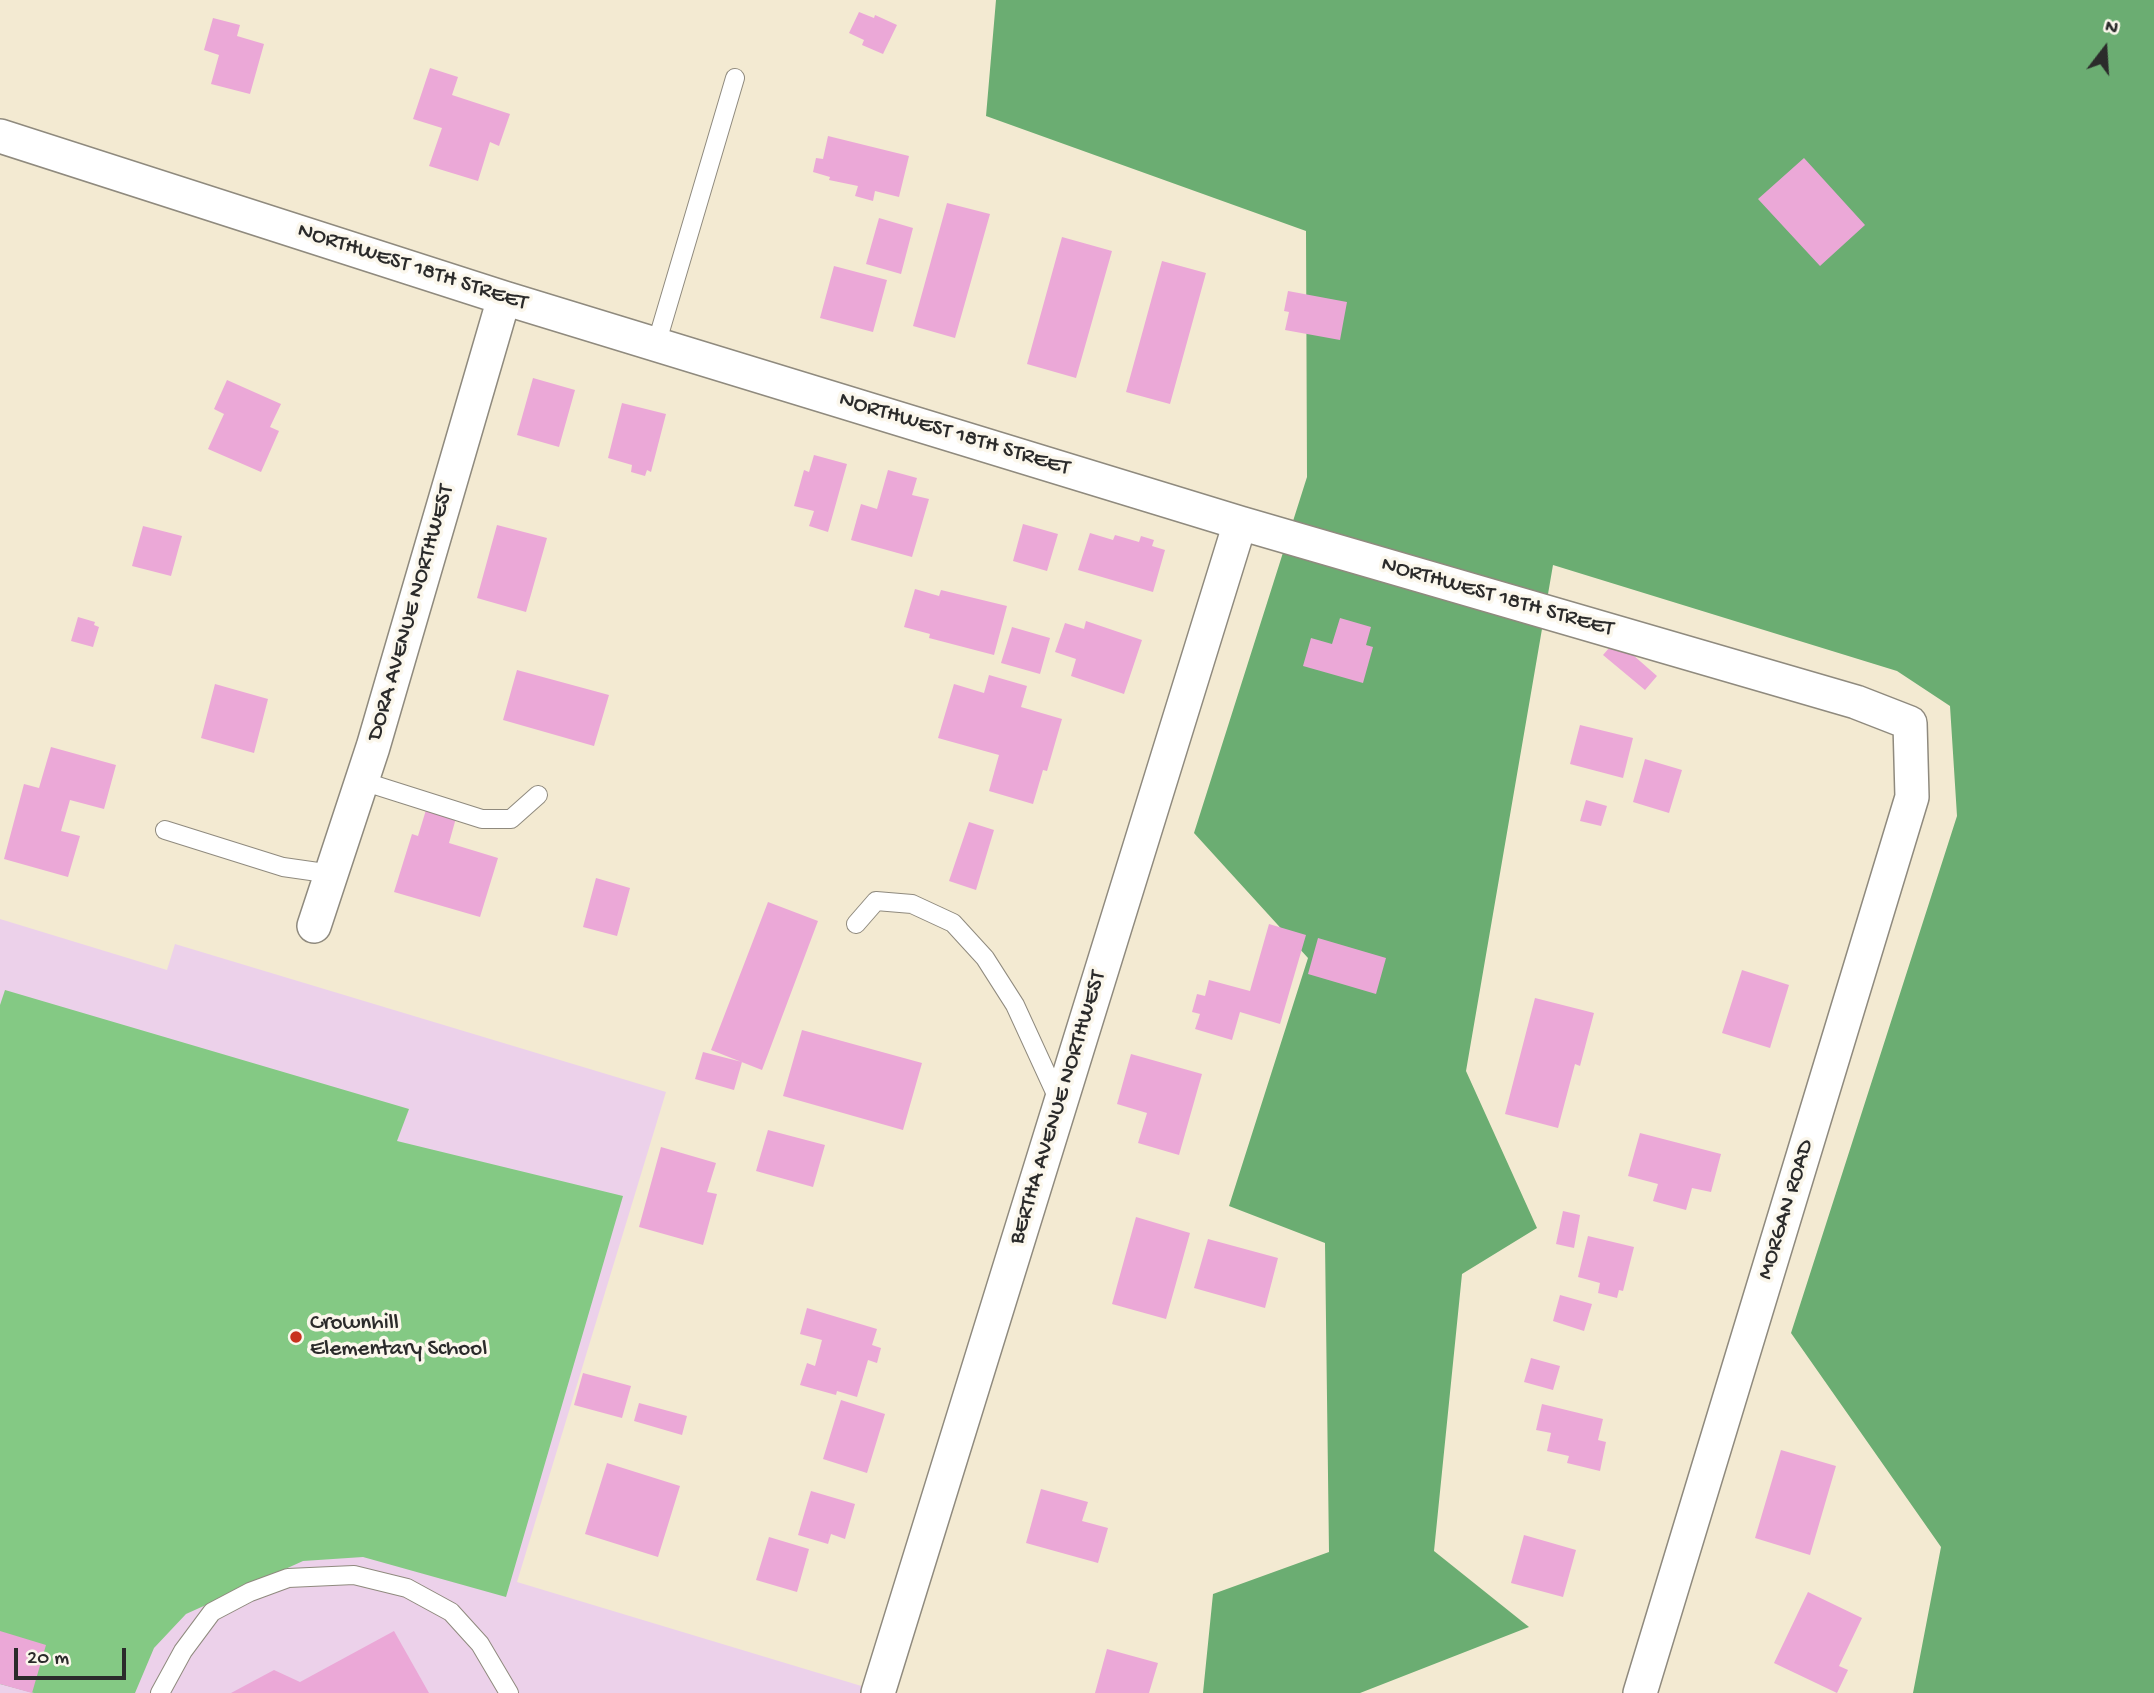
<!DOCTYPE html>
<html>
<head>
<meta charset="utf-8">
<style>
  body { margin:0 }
  #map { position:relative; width:2154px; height:1693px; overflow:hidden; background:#f3ead2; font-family:"Gochi Hand",sans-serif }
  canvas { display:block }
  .north { position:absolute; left:2070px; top:14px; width:70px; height:70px; -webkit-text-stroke:5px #fbf7ec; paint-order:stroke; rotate:17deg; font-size:19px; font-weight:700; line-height:28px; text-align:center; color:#2b2b2b }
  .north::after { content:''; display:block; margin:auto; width:24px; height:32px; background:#2b2b2b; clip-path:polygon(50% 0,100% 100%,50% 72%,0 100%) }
  .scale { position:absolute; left:14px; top:1648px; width:112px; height:32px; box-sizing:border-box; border:4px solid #2b2b2b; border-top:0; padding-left:9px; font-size:21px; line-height:24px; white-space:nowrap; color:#2b2b2b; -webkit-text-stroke:5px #fbf7ec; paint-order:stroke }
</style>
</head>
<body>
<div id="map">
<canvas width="2154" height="1693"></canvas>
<div class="north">N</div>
<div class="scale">20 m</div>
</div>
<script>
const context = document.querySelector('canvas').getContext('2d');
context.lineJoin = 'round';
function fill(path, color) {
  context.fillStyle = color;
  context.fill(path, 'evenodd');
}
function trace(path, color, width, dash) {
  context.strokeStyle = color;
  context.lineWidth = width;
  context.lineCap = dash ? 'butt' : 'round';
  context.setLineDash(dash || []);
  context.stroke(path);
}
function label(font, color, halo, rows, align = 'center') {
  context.font = font + ' "Gochi Hand",sans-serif';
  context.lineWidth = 7;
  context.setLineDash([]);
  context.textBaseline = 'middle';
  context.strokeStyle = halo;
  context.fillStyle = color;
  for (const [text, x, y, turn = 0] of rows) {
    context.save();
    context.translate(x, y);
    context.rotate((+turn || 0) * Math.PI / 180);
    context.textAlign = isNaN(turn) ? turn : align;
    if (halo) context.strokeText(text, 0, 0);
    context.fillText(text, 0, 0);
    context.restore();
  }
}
fill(new Path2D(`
  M0 919 167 970 175 944 666 1092 517 1582 878 1691V1693H0Z`), '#ecd1ea');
fill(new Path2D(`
  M5 990 409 1109 397 1141 623 1196 506 1597 363 1557 303 1561 186 1614 154 1648 135 1693H34L0 1684V1005Z`), '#84c984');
fill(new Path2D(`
  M996 0H2154V1693H1913L1941 1547 1791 1333 1957 816 1950 706 1897 671 1553 565 1466 1071 1537 1228 1462 1274 1434 1551 1529 1627 1360 1693H1203L1213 1594 1329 1552 1325 1243 1229 1206 1308 958 1194 833 1307 477 1306 231 986 116Z`), '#6bad72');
fill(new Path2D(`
  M859 12 874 18 875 15 897 25 883 54 862 45 864 40 849 33Z
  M213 18 240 25 237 36 264 44 250 94 211 84 219 55 204 50Z
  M430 68 458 77 452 95 510 114 499 146 490 142 478 181 429 166 442 128 413 119Z
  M828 136 909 156 899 197 875 191 873 201 855 196 858 186 829 180 830 177 813 172 816 158 823 159Z
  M1804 158 1865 225 1820 266 1758 199Z
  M947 203 990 214 955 338 913 326Z
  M879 218 913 228 901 274 866 264Z
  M1062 237 1112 251 1076 378 1027 364Z
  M1162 261 1206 273 1170 404 1126 392Z
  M834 266 887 280 873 332 820 318Z
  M1288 291 1347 302 1340 340 1285 330 1289 312 1284 311Z
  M533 378 575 390 559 447 517 435Z
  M227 380 281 404 270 427 279 431 261 472 208 449 224 414 214 409Z
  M622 403 666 414 651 472 647 470 645 476 631 472 632 465 608 458Z
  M814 455 847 464 828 532 809 526 814 511 794 506 804 470 809 472Z
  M888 470 917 478 912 495 929 499 912 557 851 540 861 504 877 509Z
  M1023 524 1058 534 1047 571 1013 561Z
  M497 525 547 538 526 612 477 598Z
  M143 526 182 536 171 576 132 566Z
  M1090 533 1113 540 1115 535 1139 542 1141 536 1154 540 1152 546 1165 550 1153 592 1078 570Z
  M915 589 939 596 941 590 1007 606 994 655 929 638 930 634 904 627Z
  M78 617 95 622 94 625 99 627 93 647 71 641Z
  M1340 618 1371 627 1366 645 1373 647 1363 683 1303 666 1311 638 1332 644Z
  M1086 621 1142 640 1124 694 1071 676 1076 659 1055 652 1065 623 1084 629Z
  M1012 627 1050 638 1040 674 1001 663Z
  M1616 640 1657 676 1645 690 1603 655Z
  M517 670 609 695 594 746 503 720Z
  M989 675 1027 686 1021 707 1062 719 1047 771 1043 770 1033 804 989 791 999 755 938 738 954 684 984 693Z
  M215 684 268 699 254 753 201 738Z
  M1580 725 1633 738 1623 778 1570 764Z
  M51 747 116 765 104 809 70 800 61 831 80 836 68 877 4 859 24 784 39 788Z
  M1645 759 1682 770 1669 813 1633 802Z
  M1586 800 1607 806 1601 826 1580 821Z
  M426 810 456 818 449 843 498 858 480 917 394 892 412 834 418 836Z
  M969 822 994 830 976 890 949 881Z
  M596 878 630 888 617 936 583 927Z
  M768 902 818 921 762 1070 711 1050Z
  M1269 924 1306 935 1280 1024 1240 1012 1232 1040 1195 1029 1200 1014 1192 1012 1197 994 1205 996 1209 980 1250 991Z
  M1318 938 1386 958 1376 994 1308 974Z
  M1742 970 1789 985 1770 1048 1722 1033Z
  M1535 998 1594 1013 1580 1066 1575 1064 1558 1128 1505 1114Z
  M802 1030 922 1063 903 1130 783 1096Z
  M703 1052 742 1062 734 1090 695 1079Z
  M1131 1054 1202 1074 1179 1155 1138 1143 1147 1113 1117 1104Z
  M768 1130 825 1145 813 1187 756 1171Z
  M1640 1133 1721 1154 1711 1192 1692 1188 1686 1210 1653 1201 1658 1184 1628 1176Z
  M661 1147 716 1163 707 1192 717 1194 703 1245 639 1227Z
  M1563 1211 1580 1215 1574 1248 1556 1244Z
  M1136 1217 1190 1233 1166 1319 1112 1304Z
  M1588 1236 1634 1247 1623 1291 1619 1290 1617 1298 1598 1293 1600 1283 1578 1277Z
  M1208 1239 1278 1258 1265 1308 1194 1288Z
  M1560 1295 1592 1304 1584 1331 1553 1321Z
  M807 1308 877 1329 872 1345 881 1348 877 1363 868 1360 857 1397 837 1391 836 1395 800 1385 807 1363 815 1366 822 1340 800 1334Z
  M1531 1358 1560 1366 1553 1390 1524 1382Z
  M583 1373 631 1386 622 1418 574 1405Z
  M841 1400 885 1414 867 1473 823 1459Z
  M639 1403 687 1416 682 1435 634 1421Z
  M1542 1404 1603 1419 1598 1440 1606 1442 1600 1471 1567 1463 1569 1456 1547 1451 1551 1433 1536 1430Z
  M1781 1450 1836 1466 1810 1555 1755 1538Z
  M607 1463 680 1486 658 1557 585 1534Z
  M1041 1489 1088 1502 1082 1521 1108 1528 1098 1563 1026 1543Z
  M811 1491 855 1504 845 1539 831 1534 828 1544 798 1535Z
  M1524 1535 1576 1550 1563 1597 1511 1583Z
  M769 1537 809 1549 797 1592 756 1580Z
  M1808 1592 1862 1618 1839 1666 1848 1670 1837 1693 1774 1663Z
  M0 1631 46 1645 32 1693 0 1684Z
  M394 1631 429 1693H231L274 1670 300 1682Z
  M1107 1649 1158 1663 1149 1693H1095Z`), '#eba8d7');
const lane = new Path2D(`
  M656 345 735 78
  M362 781 482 819H511L538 795
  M165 830 283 867 332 874
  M856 924 876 901 912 904 953 923 985 958 1015 1005 1060 1103
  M160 1693 183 1651 212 1612 250 1592 288 1578 354 1575 407 1588 451 1612 480 1644 509 1693`);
const street = new Path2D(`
  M0 136 504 298 1240 523 1856 702 1910 723 1912 797 1640 1693
  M314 926 373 747 504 298
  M878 1693 1240 523`);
trace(lane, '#8f8a7e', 20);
trace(street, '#8f8a7e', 36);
trace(lane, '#fff', 18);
trace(street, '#fff', 33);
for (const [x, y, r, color] of [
  [296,1337,7,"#c8321e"]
]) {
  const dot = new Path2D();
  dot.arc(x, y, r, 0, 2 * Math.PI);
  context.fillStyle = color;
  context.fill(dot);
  trace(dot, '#fbf7ec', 2.5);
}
label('23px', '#2b2b2b', '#fbf7ec', [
  ["NORTHWEST 18TH STREET",412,268,18],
  ["NORTHWEST 18TH STREET",954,435,17],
  ["NORTHWEST 18TH STREET",1497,598,16],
  ["DORA AVENUE NORTHWEST",412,613,-74],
  ["BERTHA AVENUE NORTHWEST",1059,1108,-73],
  ["MORGAN ROAD",1787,1210,-73]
]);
label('23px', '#2b2b2b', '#fbf7ec', [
  ["Crownhill",310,1324],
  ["Elementary School",310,1350]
], 'left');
</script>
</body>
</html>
